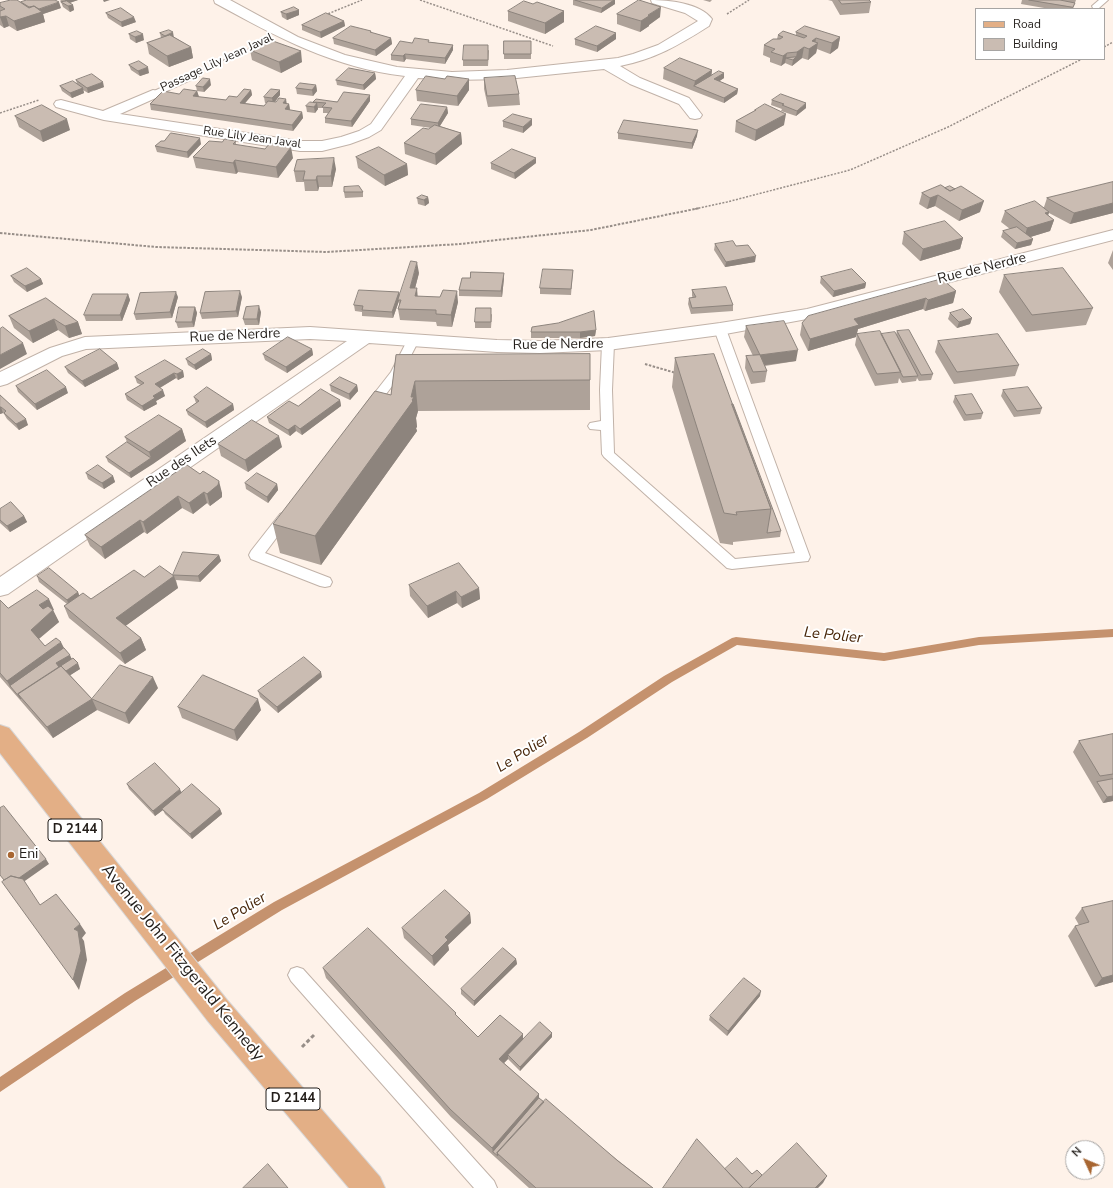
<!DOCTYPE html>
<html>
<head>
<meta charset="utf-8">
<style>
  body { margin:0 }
  #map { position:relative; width:1113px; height:1188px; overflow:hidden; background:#fef2e9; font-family:"Nunito Sans",sans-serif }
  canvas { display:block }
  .legend { position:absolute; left:975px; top:8px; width:130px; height:52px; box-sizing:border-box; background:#fff; border:1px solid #a7a5a3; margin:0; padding:5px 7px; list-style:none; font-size:12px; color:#231e1a }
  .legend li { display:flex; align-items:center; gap:8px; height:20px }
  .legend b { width:20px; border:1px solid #a7a5a3 }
  .north { position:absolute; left:1065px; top:1140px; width:40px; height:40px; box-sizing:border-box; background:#fff; border:1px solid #a7a5a3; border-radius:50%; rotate:314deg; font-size:11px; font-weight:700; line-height:16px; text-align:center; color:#231e1a }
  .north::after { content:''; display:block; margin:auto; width:14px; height:18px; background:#a86632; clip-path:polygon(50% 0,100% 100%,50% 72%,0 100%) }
</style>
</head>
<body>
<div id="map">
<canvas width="1113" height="1188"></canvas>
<ul class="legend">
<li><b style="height:5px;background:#e3af86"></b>Road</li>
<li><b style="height:11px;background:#cabcb2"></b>Building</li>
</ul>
<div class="north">N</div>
</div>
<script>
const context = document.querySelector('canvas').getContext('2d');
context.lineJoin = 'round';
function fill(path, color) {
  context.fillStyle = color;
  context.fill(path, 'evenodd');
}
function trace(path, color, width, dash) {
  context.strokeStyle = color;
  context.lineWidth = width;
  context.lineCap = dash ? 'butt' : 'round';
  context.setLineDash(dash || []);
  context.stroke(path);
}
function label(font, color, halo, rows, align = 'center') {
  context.font = font + ' "Nunito Sans",sans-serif';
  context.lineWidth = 4;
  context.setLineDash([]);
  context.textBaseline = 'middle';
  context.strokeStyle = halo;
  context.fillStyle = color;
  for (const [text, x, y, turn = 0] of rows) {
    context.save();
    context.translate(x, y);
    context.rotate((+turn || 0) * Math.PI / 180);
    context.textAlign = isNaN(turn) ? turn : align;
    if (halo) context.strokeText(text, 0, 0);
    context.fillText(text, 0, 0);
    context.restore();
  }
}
fill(new Path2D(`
  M1113 629V637L979 645 884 661 737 645 672 682 587 738 487 799 282 910 135 1001 0 1092V1077L125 993 274 902 479 793 579 732 664 676 732 638 736 637 884 653 979 637Z`), '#c5926e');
const service = new Path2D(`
  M1099 0H1108L1099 8H1093L1092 6Z
  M196 71 199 72 200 74 199 76 156 96H150L148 94Z
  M720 325 724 327 726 329 810 557 808 561 732 569 727 568 604 457 602 454 601 430 590 429 588 426 590 423 601 421 600 390 602 344 604 341H612L614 344 612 390 614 453 735 559 795 553 714 329 716 327Z
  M413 336 417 337 419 340 402 373 374 410H366L364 407 366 404 391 372 409 337Z
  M285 512 290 514 292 517 265 553 330 578 332 582 330 586 325 587 320 586 251 559 249 555 251 551 280 514Z
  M297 967 303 969 494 1181 497 1188H474L291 981 288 975 291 969Z`);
const minor = new Path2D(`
  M214 0H230L298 37 345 55 397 67 452 72 507 70 618 58 633 54 658 45 698 21 685 13 652 3 651 0C668 0 700 3 712 19L709 26C679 45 655 59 620 66L640 78 689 98 702 115 700 118 695 119 690 118 679 104 630 84 604 69 507 79 452 80 418 78 381 130 369 137 350 144 322 151H300L104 120 56 107 54 104 56 101 61 100 103 111 153 90 158 91 160 94 158 97 120 114 300 141H322L341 137 359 131 371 124 405 76C334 68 277 37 215 3Z
  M1113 230V240L807 319 720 335 608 350 540 353 497 352 369 343 8 594 0 596V577L347 341 310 339 86 349 62 356 7 384 0 386V372L50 348 85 337 310 327 497 340 540 341 608 338 720 323 807 309Z`);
const primary = new Path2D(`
  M0 725 9 728 227 1000 380 1177 385 1188H349L207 1020 0 753Z`);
trace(service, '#c1b2a8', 2);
trace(minor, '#c1b2a8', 2);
trace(primary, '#d7d6d6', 2);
trace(new Path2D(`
  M420 0 553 46
  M727 14 749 0
  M325 15 362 0
  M1104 47 1113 42
  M214 65 256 45
  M0 113 39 100
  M695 209 727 202 850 170 948 127 1082 59`), '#978e88', 1.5, [2, 1.5]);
trace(new Path2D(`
  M0 233 156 247 327 252 460 244 591 230 700 208
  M645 364 676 373`), '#978e88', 2, [2.5, 1.5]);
trace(new Path2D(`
  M302 1047 314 1035`), '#978e88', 3, [4, 2.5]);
fill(service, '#fff');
fill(minor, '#fff');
fill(primary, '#e3af86');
fill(new Path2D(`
  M60 0H78L70 3 73 5 74 10 70 12 63 7 61 2H62Z
  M573 0H615V4L601 13 573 5Z
  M703 0H712L710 2Z
  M828 0H869L871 2 869 13 840 15 832 1Z
  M1022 0H1076L1073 9H1050L1021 4Z
  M0 3H22L61 8 43 14 45 22 17 31 9 26 4 28 0 25Z
  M533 4 564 11V22L545 34 508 21V11Z
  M299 10V15L287 20 282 17 281 12Z
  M106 13 136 22 122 27 108 18Z
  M617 14 660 17 649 25V26L640 32 617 24Z
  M344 21 345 26 321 38 302 30V25Z
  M371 31 372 33 391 38 392 44 376 56 334 44 333 38Z
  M796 32 840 37 838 48 830 54 817 49 816 53 808 60 802 58 792 66 785 63 781 66 770 62V58L763 55 764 45 777 39 778 35H796Z
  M160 33 174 37 191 47 193 58 169 67 149 54 147 43 161 38Z
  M616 33V39L597 52 575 45V39Z
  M129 34 144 40 136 43 130 39Z
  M531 41V59H504V54Z
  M430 42 453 45V50L445 64 406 59 404 62 391 60V55L412 43Z
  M250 50 302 62 281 73 252 60Z
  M489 50 488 66H463V60Z
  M129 65 149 73 140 76 131 70Z
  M664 68 712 70 711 75 724 78 719 81 738 89 737 94 724 103 663 79Z
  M375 73 376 79 364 90 337 85 336 80Z
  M484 78 519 94 520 105 488 107 484 89Z
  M445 79H469V90L458 106 417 101 416 90Z
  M76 80 104 87 88 93 83 90 84 93 72 98 62 91 60 86 77 84Z
  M211 85 204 92 197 91 199 97 226 100 237 97 251 90 252 95 245 103 264 106 267 103H265L264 97 280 95 275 102 289 104 290 110 302 112 303 118 293 131 151 110 150 104 179 94 197 91 196 86Z
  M316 85 317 91 313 96 297 94 296 88Z
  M772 100 806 108 796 116 781 111 782 109 771 105Z
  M370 101 352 127 325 123V118L328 113H323V108H318V109L315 113 307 112 306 106 313 103V102Z
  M447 107 448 113 440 126 461 133 462 144 436 165 405 154 404 143 431 128 411 125V119Z
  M755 110 784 125 755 141 735 132 736 121 755 111Z
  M15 116 70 130 43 142 19 127Z
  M503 121 532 125 523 133 503 127Z
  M618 133 697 136 692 149 618 139Z
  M164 141 201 144 188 158 157 152 155 146Z
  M236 141V145L293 158 278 178 238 172 236 174 196 168 193 157 222 142Z
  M356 157 407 164 408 175 385 186 358 168Z
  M491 163H536L515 179 491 169Z
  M336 169 332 187H319L318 191H305L304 182H296L294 171Z
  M1113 182V213L1070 224 1049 213 1048 215 1054 220 1050 231 1030 237 1033 239 1031 245 1015 249 1001 237 1003 231 1010 229 1001 222 1005 211 1044 207 1047 198Z
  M941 185 980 212 959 221 935 206 927 209 919 204 922 193Z
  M344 192H363V197L345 198Z
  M428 197 429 203 425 206 418 204 417 198Z
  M904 232 963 238 960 249 920 261 902 244Z
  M715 244 736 246 755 262 725 267 714 250Z
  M1113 250V270L1108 263Z
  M573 270 571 295 540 294V288Z
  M419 273 415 288H417V296L458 302 452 327 437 326 436 322 400 320 398 309 399 306V301L393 318 362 316V312L355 311 354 305 399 292 400 297Z
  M1004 275 1093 308 1086 325 1026 332 999 292Z
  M11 276 41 279 43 284 27 292 14 282Z
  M821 277 866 283 865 288 833 297 820 283Z
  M504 278 502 297 459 296V290Z
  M692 290 733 305V311L691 314 688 304 689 298H693L692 296Z
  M956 291 953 303 925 311 923 309 858 329 856 337 808 351 800 335 802 323Z
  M128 294 130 300 122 321H86L84 315Z
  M178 297 172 318 136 320 134 314Z
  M242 297 238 317 202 319 200 313Z
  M46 298 78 322 82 334 69 338 58 330 33 343 14 328 9 316Z
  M195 307 197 313 194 327 178 328 176 322Z
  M261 312 259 325H245L243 319Z
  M950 313 972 318 970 324 957 328 948 319Z
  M492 314 491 328H475V322Z
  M746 326 796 361 765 366 767 371 765 382 751 384 745 368 746 356H753L744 337Z
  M596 330 595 336 580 338H531V332Z
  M897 331 933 374 931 380 919 381 917 378 916 381 902 383 899 378 898 383 875 386 855 345 857 334H881L896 335Z
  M938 341 1019 365 1015 376 954 384 935 352Z
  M312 349 313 355 287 373 265 360 263 354Z
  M211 354 212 360 196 370 188 365 186 359Z
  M396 355 590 380V410L418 411 416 418 417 427 416 428 417 431 321 565 280 553 273 524 391 395Z
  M675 358 732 404 781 531 780 537 733 542V545L720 543 672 387Z
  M117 363 119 369 85 387 68 373 65 367Z
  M183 371 184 377 178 380 176 378 160 388 165 396 156 401 157 404 144 411 127 400 125 394 141 385 137 383 135 377Z
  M330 385H357L358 391 350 400 331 391Z
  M16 386 68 393 37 410 18 392Z
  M1003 390 1042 408 1040 414 1014 417 1001 396Z
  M0 395 28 425 19 430 7 419 4 414 3 413 0 414Z
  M955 396 983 413 981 419 964 421 953 402Z
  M194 397 233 404 234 410 207 428 188 415 186 410 196 403Z
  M340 400 341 406 302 435 296 431 290 436 269 423 267 417 298 406Z
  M182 429 186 441 131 478 108 462 106 457 127 442 125 437Z
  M218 444 282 447 248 472 221 456Z
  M187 465 222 493V497L210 506 207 503 193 514 182 508 147 534 144 532 105 559 90 546 85 535Z
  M86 473 113 476 115 482 104 489 88 479Z
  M245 483 277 484 278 490 268 503 246 489Z
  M0 509 24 516 27 522 10 532 0 523Z
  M219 555 221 561 200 582 176 580 178 588 125 626 141 638 146 650 125 664 69 618 64 606 67 604 39 582 37 576 78 592 79 595 91 599 144 577 174 576 173 575Z
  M409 585 479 588 480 599 462 608 457 603 428 618 410 596Z
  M0 600 8 608 54 610H53L59 622 39 639 45 646 64 648 72 659 80 669 70 675 92 699 97 710 53 738 0 677Z
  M322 677 278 713 260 697 258 691Z
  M158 688 129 724 97 710 92 699Z
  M178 707 261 710 237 741 182 718Z
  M1113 734V801L1103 803 1073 752 1079 741Z
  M127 784 182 792 220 809 222 814 192 839 165 814 163 810 155 816 129 789Z
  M1113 901V982L1095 987 1068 936 1075 926 1079 925 1075 918 1082 908Z
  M470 913 471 923 448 945 449 950 434 966 404 938 402 928Z
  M516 959 517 964 474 1006 461 994V989Z
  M323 968 456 1013V1016L478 1037 523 1039 552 1037 520 1071 508 1059 504 1063 539 1094V1098L653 1188H529L451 1117 326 978Z
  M760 996 727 1036 709 1020 710 1016Z`), '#aea299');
fill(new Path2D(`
  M65 0H78L66 4Z
  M103 0H110L104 2Z
  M614 0H615V4L601 13 602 8Z
  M59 2 61 8 43 14 45 22 17 31 14 21 35 11Z
  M73 5 74 10 70 12 68 6Z
  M661 7 660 17 649 25V26L640 32 641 21 648 15Z
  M299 10V15L287 20 286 14Z
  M564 11V22L545 34V23Z
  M6 16 9 26 4 28 0 17Z
  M134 17 136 22 122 27 121 22Z
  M344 21 345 26 321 38 320 32Z
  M173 32 174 38 165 36Z
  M616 33V39L597 52V46Z
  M143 34 144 40 136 43 135 37Z
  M840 37 838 48 830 54 832 43Z
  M391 38 392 44 376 56 375 50Z
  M816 38 815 45 818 43 816 53 808 60 809 49 812 41Z
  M453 45V50L445 64V58Z
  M191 47 193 58 169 67 167 56Z
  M804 47 802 58 792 66 793 60 796 57 797 52Z
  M301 51 302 62 281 73 279 62Z
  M787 53 785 63 781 66 783 56Z
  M405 54 406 59 404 62 403 56Z
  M148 67 149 73 140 76 138 71Z
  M712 70 711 81 694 86 695 81Z
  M375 73 376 79 364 90 363 85Z
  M724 73V78L714 85V79Z
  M210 79 211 85 204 92 203 87Z
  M469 79V90L458 106 457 96Z
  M103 82 104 87 88 93 87 88Z
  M316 85 317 91 313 96 312 90Z
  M83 88 84 93 72 98 70 93Z
  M738 89 737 94 724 103V98Z
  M251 90 252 95 241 108 240 103Z
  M280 90V95L273 104 272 98Z
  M197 91 199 97 193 96Z
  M370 95V101L352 127 351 121Z
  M286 99 287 105 283 103Z
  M317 103 318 109 315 113 314 107Z
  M806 103V108L796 116 797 111Z
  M289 104 290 110 286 115 285 109Z
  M447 107 448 113 438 129V123Z
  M302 112 303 118 293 131 292 125Z
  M786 114 784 125 755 141 756 130Z
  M67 119 70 130 43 142 40 131Z
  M532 119V125L523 133V127Z
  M698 130 697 136 692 149V143Z
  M461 133 462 144 436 165 435 154Z
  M200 138 201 144 188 158 187 152Z
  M291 147 293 158 278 178 276 167Z
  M334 158 336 169 332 187 331 176Z
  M536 158V163L515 179 514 173Z
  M235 160 238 172 236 174 233 163Z
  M407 164 408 175 385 186 384 175Z
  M317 176 319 187 318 191 316 180Z
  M938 195 935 206 927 209 930 198Z
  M428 197 429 203 425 206 424 200Z
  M984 201 980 212 959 221 962 210Z
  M1113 203V213L1070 224 1074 213Z
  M1049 212 1046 222 1054 220 1050 231 1024 239 1027 228 1045 213Z
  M963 238 960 249 920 261 923 249Z
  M1033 239 1031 245 1015 249 1017 243Z
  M756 256 755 262 725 267 726 262Z
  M417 262 419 273 412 300 410 288Z
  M504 273V278L502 297 501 291Z
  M41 279 43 284 27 292 25 286Z
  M866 283 865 288 833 297 834 291Z
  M417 288 418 300 415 296Z
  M240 291 242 297 238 317 236 311Z
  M457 291 458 302 452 327 451 315Z
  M956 291 953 303 925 311 928 300Z
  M176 292 178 297 172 318 170 312Z
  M399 292 400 298 393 318 392 312Z
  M128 294 130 300 122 321 120 315Z
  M926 298 923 309 858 329 856 337 808 351 810 339 854 319Z
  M259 306 261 312 259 325 257 319Z
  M195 307 197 313 194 327 192 322Z
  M972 318 970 324 957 328 959 322Z
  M54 319 58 330 33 343 29 331Z
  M78 322 82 334 69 338 65 326Z
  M596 330 595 336 580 338V332Z
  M23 343 27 354 0 369V355Z
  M312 349 313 355 287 373 286 367Z
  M798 350 796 361 758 366 760 355Z
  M211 354 212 360 196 370 194 365Z
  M117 363 119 369 85 387 82 381Z
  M183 371 184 377 178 380 177 374Z
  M174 373 176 378 156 390 155 384Z
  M415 381 418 411 416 418 417 427 416 428 417 431 321 565 315 536 411 397Z
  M357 385 358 391 350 400 349 394Z
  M66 387 68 393 37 410 35 404Z
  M163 390 165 396 156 401 157 404 144 411 142 406 153 396Z
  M340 400 341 406 302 435 300 429Z
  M233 404 234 410 207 428 205 422Z
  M0 407H1L3 413 0 414Z
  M26 419 28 425 19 430 16 424Z
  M295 425 296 431 290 436 288 430Z
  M182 429 186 441 153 464 149 452Z
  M279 436 282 447 248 472 245 460Z
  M151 458 153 464 131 478 129 473Z
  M113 476 115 482 104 489 102 483Z
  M219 481 222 493V497L210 506 207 494Z
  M277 484 278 490 268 503 267 497Z
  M204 492 207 503 193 514 189 503Z
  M178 496 182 508 147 534 143 522Z
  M24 516 27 522 10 532 7 526Z
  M140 520 144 532 105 559 101 547Z
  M219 555 221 561 200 582 198 576Z
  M174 576 178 588 120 630 116 618Z
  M479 588 480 599 462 608 461 597Z
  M456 591 457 603 428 618 427 606Z
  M78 592 80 598 69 606 67 600Z
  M49 599 54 610 44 617 39 605Z
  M53 610 59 622 36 641 31 630Z
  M141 638 146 650 125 664 120 653Z
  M61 642 67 654 10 686 7 681Z
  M70 655 72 660 58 669 56 663Z
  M78 663 80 669 27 703 22 698Z
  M321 672 322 677 278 713 277 707Z
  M153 677 158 688 129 724 125 713Z
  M92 699 97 710 53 738 47 727Z
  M258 699 261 710 237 741 234 730Z
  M180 789 182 794 162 809 163 810 155 816 153 811Z
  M1113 796V801L1103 803 1107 797Z
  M220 809 222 814 192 839 190 834Z
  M46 859 49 864 12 890 8 885Z
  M470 913 471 923 448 945 449 950 434 966 432 956 445 937Z
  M80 924 86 933 82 938 84 941 87 960 79 990 73 980 74 929Z
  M516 959 517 964 474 1006V1001Z
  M1113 975V982L1095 987 1102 978Z
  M761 991 760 996 727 1036 728 1031Z
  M552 1033V1037L520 1071V1067Z
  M523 1034V1043L508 1055V1059L500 1067 499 1059Z
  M539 1094V1102L493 1152 492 1148Z
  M827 1176 823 1183 818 1188H815Z`), '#8d847d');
const building = new Path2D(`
  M11 0H17L29 8 34 6 42 12 14 21 6 16 0 17V11L5 9 0 6V3Z
  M27 0H55L59 2 39 9 34 6 29 7 21 2Z
  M575 0H614L602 8Z
  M639 0 661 7 648 15 649 16 641 21 617 14Z
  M839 0H869L871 2 842 4Z
  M1029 0H1060L1075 3 1073 7Z
  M67 1 73 5 68 6 61 2Z
  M524 1 533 4 537 2 564 11 545 23 508 11Z
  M294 7 299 10 286 14 281 12Z
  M121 8 134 17 121 22 106 13Z
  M326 13 344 21 320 32 302 25Z
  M351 26 371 31 370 32 391 38 375 50 333 38Z
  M596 26 616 33 597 46 575 39Z
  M805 26 840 37 832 43 816 38 812 41 818 43 809 49 804 47 797 52 787 53 783 56 771 52 775 49 764 45 773 39H780L783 37 778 35 783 31 804 38 807 36 796 32Z
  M169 30 173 32 165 36 160 33Z
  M137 31 143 34 135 37 129 34Z
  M170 35 191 47 167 56 147 43Z
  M415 38 429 40 428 42 453 45 445 58 405 54 403 56 391 55 400 41 412 43Z
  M270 40 301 51 279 62 250 50Z
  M504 41H531V54H504Z
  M464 45H488V60H463Z
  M796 57 793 60 786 58Z
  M680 58 712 70 695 81 664 68Z
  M139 61 148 67 138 71 129 65Z
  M349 68 375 73 363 85 336 80Z
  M719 71 724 73 714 79 738 89 724 98 694 86Z
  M92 74 103 82 87 88 76 80Z
  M426 76 445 79 447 76 469 79 457 96 416 90Z
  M515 76 519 94 487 96 484 78Z
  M203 78 210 79 203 87 196 86Z
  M73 81 83 88 70 93 60 86Z
  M300 83 316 85 312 90 296 88Z
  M184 89 197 91 193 96 226 100 229 96 237 97 244 89 251 90 240 103 264 106 268 101 276 102 279 98 286 99 283 103 289 104 285 109 302 112 292 125 150 104 163 91 179 94Z
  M271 89 280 90 272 98 264 97Z
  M344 92 370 95 351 121 325 118 332 108 322 107 326 103 313 102 316 99 337 102Z
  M781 94 806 103 797 111 782 105 784 104 772 100Z
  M310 102 317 103 314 107 306 106Z
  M421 104 447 107 438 123 411 119Z
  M765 104 786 114 756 130 736 121 756 110H755Z
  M42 105 67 119 40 131 15 116Z
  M513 114 532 119 523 127 503 121Z
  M624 120 698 130 692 143 618 133Z
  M435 125 461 133 435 154 404 143 423 128 428 129Z
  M171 133 200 138 187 152 155 146 161 141H164Z
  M225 139 236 141 233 144 265 149 270 143 291 147 276 167 235 160 233 163 193 157 209 141 222 142Z
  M379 147 407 164 384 175 356 157Z
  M512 149 536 158 514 173 491 163Z
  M334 158 331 176H317L316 180H303L305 171H294L297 160Z
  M1113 182V203L1074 213 1047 198Z
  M941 185 950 191 961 186 984 201 962 210 938 195 930 198 922 193Z
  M359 186 363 192H344V187Z
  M950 186 955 189 950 191 945 188Z
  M422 195 428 197 424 200 417 198Z
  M1035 201 1049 212 1045 213 1054 220 1027 228 1005 211Z
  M945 221 963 238 923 249 904 232Z
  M1017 227 1033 239 1017 243 1003 231Z
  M733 241 736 246 748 245 756 256 726 262 715 244Z
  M411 261 417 262 410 288H417L415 296 440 297 443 290 457 291 451 315 436 314V310L398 309 401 300H398Z
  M27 268 41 279 25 286 11 276Z
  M1063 268 1093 308 1032 315 1004 275Z
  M543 269 573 270 571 289 540 288Z
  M852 269 866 283 834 291 821 277Z
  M471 272 504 273 501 291 459 290 462 278H470Z
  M942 279 956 291 928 300 926 298 854 319 859 325 810 339 802 323 808 316Z
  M726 287 733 305 692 308 689 298 696 297 692 290Z
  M359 290 399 292 392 312 362 310 363 306 354 305Z
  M240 291 236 311 200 313 205 292Z
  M176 292 170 312 134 314 140 293Z
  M93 294H128L120 315H84Z
  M46 298 78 322 65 326 54 319 29 331 9 316Z
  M259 306 257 319H243L246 307Z
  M179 307H195L192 322H176Z
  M476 308H491V322H475Z
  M963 309 972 318 959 322 950 313Z
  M594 311 596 330 580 332H531L532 327 558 323Z
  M784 321 798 350 760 355 746 326Z
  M3 327 23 343 0 355V329Z
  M909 330 933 374 921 375 897 331Z
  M880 331 901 372 877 374 857 334Z
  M895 332 918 376 903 377 881 334Z
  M998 334 1019 365 957 372 938 341Z
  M288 337 312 349 286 367 263 354Z
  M100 349 117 363 82 381 65 367Z
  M203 349 211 354 194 365 186 359Z
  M590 354V380L415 381 411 397H414L412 400 413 401 315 536 273 524 375 391 391 395 396 355Z
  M714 354 771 509 736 512 737 515 724 513 675 358Z
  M760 355 767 371 753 372 746 356Z
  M165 360 183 371 177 374 174 373 155 384 163 390 153 396 155 398 142 406 125 394 144 383 135 377Z
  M47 370 66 387 35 404 16 386Z
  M340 377 357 385 349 394 330 385Z
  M207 387 233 404 205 422 186 410 199 401 194 397Z
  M1028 387 1042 408 1017 411 1003 390Z
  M321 389 340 400 300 429 295 425 288 430 267 417 289 401 298 406Z
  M972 394 983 413 966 415 955 396Z
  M0 395 26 419 16 424 4 413 6 411 1 407H0Z
  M732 404H733L781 531 767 533 771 509Z
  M159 415 182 429 149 452 125 437Z
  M252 420 279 436 245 460 218 444Z
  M127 442 151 458 129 473 106 457Z
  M98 465 113 476 102 483 86 473Z
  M187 465 200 474 203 471 219 481 218 485 207 494 204 492 189 503 178 496 143 522 140 520 101 547 85 535Z
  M257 473 277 484 267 497 245 483Z
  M11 502 24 516 7 526 0 520V509Z
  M183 552 219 555 198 576 173 575Z
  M459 563 479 588 461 597 456 591 427 606 409 585Z
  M160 566 174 576 116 618 141 638 120 653 64 606 83 593 91 599 134 570 144 577Z
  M49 568 78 592 67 600 37 576Z
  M37 590 49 599 39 605 43 609 48 606 53 610 31 630 45 646 56 638 61 642 7 681 0 673V600L8 608Z
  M64 648 70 655 56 663 59 667 73 658 78 663 66 671 61 666 18 694 21 699 10 686Z
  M304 657 321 672 277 707 258 691Z
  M120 665 153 677 125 713 92 699Z
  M61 666 92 699 47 727 18 694Z
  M203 675 258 699 234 730 178 707Z
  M1113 734V774L1100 776 1079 741Z
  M155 763 180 789 153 811 127 784Z
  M1113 779V796L1107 797 1097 782Z
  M192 784 220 809 190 834 162 809Z
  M4 806 46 859 19 878 11 876 4 880 0 875V808Z
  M11 876 23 879 40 905 56 894 80 924 74 929 78 931 81 951 73 980 2 882Z
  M445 890 470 913 445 937 448 940 432 956 402 928Z
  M1113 901V975L1102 978 1075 926 1089 922 1082 908Z
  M368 928 456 1013 455 1014 478 1037 500 1015 523 1034 499 1059 539 1094 492 1148 450 1109 323 968Z
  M503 948 516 959 474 1001 461 989Z
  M744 978 761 991 728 1031 710 1016Z
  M540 1022 552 1033 520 1067 508 1055Z
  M539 1098 544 1102 497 1153 498 1156 493 1152Z
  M546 1099 618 1161 653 1188H536L497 1153Z
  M697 1139 743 1188H663Z
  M797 1143 827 1176 815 1188H749Z
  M737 1158 752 1174 757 1170 762 1175 749 1188H743L725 1169Z
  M268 1164 288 1188H243Z`);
fill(building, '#cabcb2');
trace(building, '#8d847d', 1);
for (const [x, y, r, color] of [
  [11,855,4,"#a86632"]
]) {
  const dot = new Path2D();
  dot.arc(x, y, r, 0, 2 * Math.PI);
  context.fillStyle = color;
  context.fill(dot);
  trace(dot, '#fff', 1.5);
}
label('12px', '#231e1a', '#fff', [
  ["Passage Lily Jean Javal",217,63,-25],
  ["Rue Lily Jean Javal",252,138,8]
]);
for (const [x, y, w] of [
  [75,830,54],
  [293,1099,54]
]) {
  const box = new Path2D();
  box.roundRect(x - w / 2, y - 11, w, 22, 3);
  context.fillStyle = '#fff';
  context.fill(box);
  trace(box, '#231e1a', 1);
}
label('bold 13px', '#231e1a', null, [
  ["D 2144",75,830],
  ["D 2144",293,1099]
]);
label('14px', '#231e1a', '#fff', [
  ["Rue de Nerdre",982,269,-14],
  ["Rue de Nerdre",235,336,-3],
  ["Rue de Nerdre",558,345,-1],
  ["Rue des Ilets",182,462,-34]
]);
label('14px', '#231e1a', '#fff', [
  ["Eni",19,855]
], 'left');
label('italic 15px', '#472508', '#fff', [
  ["Le Polier",833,636,6],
  ["Le Polier",523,754,-32],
  ["Le Polier",240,912,-31]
]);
label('17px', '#231e1a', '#fff', [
  ["Avenue John Fitzgerald Kennedy",182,963,51]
]);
</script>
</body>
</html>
